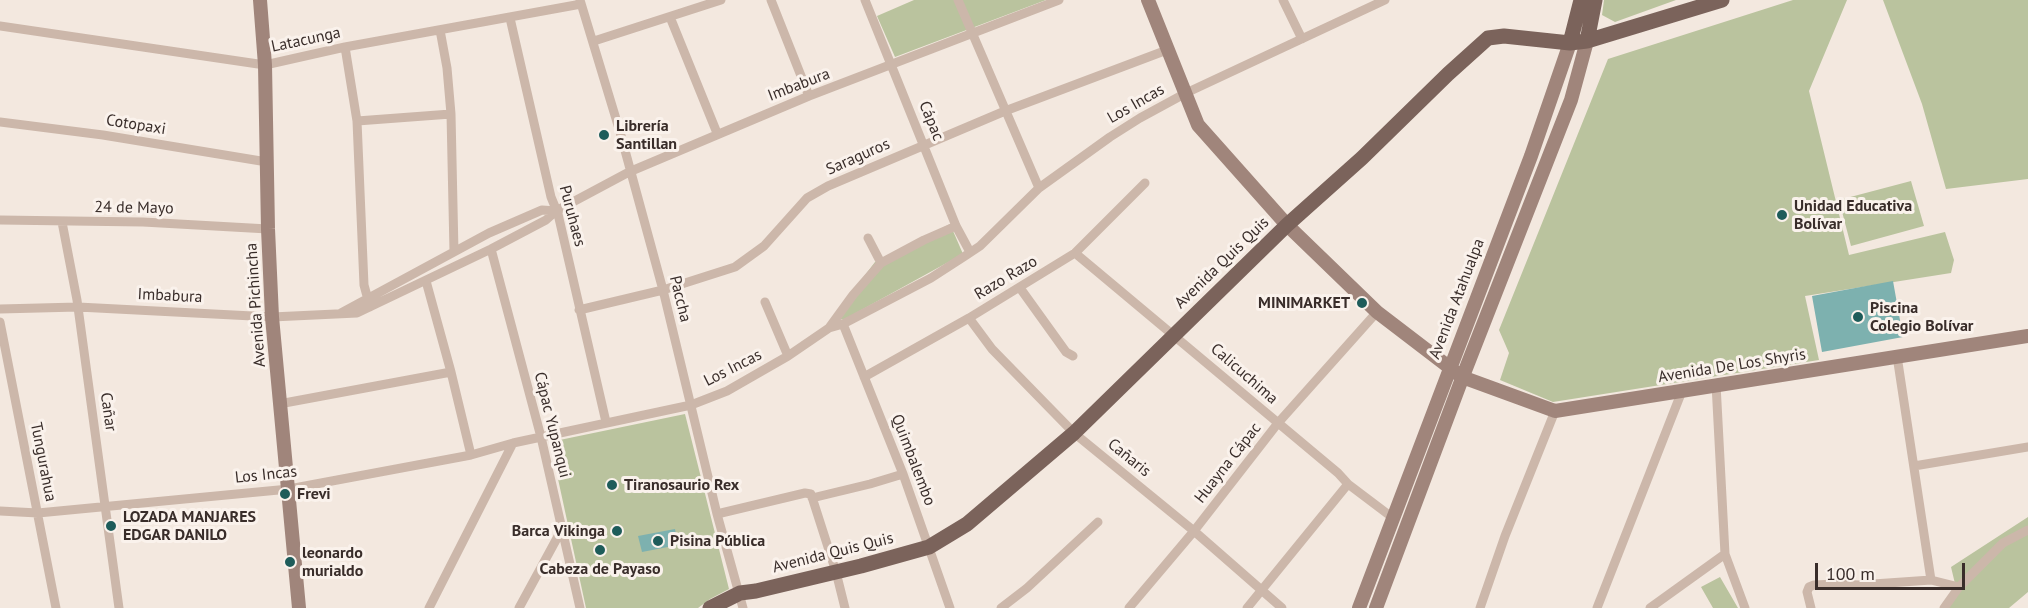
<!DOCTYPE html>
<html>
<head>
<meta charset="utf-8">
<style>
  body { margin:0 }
  #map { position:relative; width:2028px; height:608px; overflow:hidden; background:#f3e8df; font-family:"PT Sans",sans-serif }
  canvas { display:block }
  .scale { position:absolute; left:1815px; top:563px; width:150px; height:27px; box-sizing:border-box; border:3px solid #392d2a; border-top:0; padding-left:8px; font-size:18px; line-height:21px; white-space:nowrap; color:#392d2a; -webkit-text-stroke:4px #faf2ec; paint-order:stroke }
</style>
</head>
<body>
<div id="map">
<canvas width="2028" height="608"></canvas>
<div class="scale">100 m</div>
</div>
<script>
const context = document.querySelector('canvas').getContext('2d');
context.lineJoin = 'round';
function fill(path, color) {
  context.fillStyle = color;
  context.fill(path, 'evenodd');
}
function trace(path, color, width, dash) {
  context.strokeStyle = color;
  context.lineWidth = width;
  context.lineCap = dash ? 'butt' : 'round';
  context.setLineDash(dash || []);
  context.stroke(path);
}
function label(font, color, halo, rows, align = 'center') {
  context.font = font + ' "PT Sans",sans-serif';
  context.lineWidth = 6;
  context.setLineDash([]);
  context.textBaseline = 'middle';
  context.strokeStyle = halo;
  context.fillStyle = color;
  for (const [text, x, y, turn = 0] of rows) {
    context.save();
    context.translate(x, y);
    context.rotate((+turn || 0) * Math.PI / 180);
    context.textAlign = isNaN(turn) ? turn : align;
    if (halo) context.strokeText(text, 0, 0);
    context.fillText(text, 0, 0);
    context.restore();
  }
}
fill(new Path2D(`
  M914 0H1046L895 57 877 16Z
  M1604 0H1676L1615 22 1602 15Z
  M1793 0H1847L1809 91 1849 255 1945 232 1954 260 1951 273 1805 296 1819 360 1553 402 1500 380 1509 353 1499 330 1608 59Z
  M1883 0H2028V179L1946 189 1922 104Z
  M1911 181 1924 226 1851 246 1839 200Z
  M950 224 963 254 845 319 830 321 875 262Z
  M685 414 729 589 710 599 698 608H586L550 442Z
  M2028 517V592L2009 608H1947L1957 592 1951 567Z
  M1720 577 1738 608H1713L1701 587Z`), '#bac39e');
fill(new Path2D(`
  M1893 281 1903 337 1822 352 1812 296Z
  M675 529 678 545 642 552 638 536Z`), '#7db1af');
trace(new Path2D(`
  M580 0 620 132 663 290 717 514 743 608
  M771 0 809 96
  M865 0 956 226 970 252
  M958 0 1039 188
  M1283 0 1302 39
  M670 17 717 133
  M510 18 551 197 558 214 606 422
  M0 26 265 65 345 47 581 4
  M440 30 447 68 451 114 454 252
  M594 41 721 0
  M345 47 357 121 364 285 370 307
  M357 121 451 114
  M0 122 103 135 267 162
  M0 220 143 222 268 229
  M62 222 77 300 119 608
  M868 238 881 263
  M491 249 541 437 580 608
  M1075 253 1338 473 1348 484 1393 518
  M426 281 451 372 471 455
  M1020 288 1066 352 1073 356
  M765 302 788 356
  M0 309 78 307 272 317 357 313 491 249 546 220 556 211 629 172 809 96 1059 0
  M579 310 663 290 735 267 764 246 807 198 828 186 1005 111 1167 50
  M341 313 489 233 542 210 556 211
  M969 318 992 349 1074 433 1194 531 1282 608
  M0 322 56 608
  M843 324 903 474 950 608
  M829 328 853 295 881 263 924 240 956 226
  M1897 356 1931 580
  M864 377 969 318 1075 253 1145 183
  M1716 384 1725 554 1745 608
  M279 404 451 372
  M1914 466 2028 447
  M812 498 870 484 903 474
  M0 511 38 513 289 489 471 455 513 443 691 405 727 391 788 356 829 328 843 324 931 278 965 256 980 246 1039 188 1110 137 1140 118 1186 93 1385 0
  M717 514 805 493 811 494 836 572 845 608
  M429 608 513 443
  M519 608 562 529
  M1001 608 1027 588 1098 522
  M1129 608 1194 531 1278 423 1377 312
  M1247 608 1348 484
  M1480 608 1505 536 1555 411
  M1597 608 1682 391
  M1650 608 1725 554
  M1811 608 1807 592 1809 587 1814 585 1836 584 1859 585 1931 580 1959 587
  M1944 608 1959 587 2003 543 2028 530`), '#ccb7aa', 9);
trace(new Path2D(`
  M260 0 265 65 268 229 272 317 299 608
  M1148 0 1198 125 1287 225 1377 312 1462 377 1555 411 2028 336
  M1359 608 1531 156 1570 43
  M1376 608 1463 376 1571 100 1587 41`), '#a0857b', 14);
trace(new Path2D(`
  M1587 41 1595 0
  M1570 43 1581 0
  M710 608 740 593 756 591 861 566 929 547 967 524 1074 433 1287 225 1362 158 1448 74 1488 38 1504 36 1570 43 1587 41 1722 0`), '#7b635b', 15);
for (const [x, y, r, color] of [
  [604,135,6,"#1e5c5a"],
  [1782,215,6,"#1e5c5a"],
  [1362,303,6,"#1e5c5a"],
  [1858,317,6,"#1e5c5a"],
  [612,485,6,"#1e5c5a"],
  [285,494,6,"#1e5c5a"],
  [111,526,6,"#1e5c5a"],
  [617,531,6,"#1e5c5a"],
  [658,541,6,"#1e5c5a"],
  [600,550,6,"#1e5c5a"],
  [290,562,6,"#1e5c5a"]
]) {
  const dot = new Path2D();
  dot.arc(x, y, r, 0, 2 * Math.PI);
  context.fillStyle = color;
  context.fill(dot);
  trace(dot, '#faf2ec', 2);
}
label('16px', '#392d2a', '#faf2ec', [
  ["Latacunga",306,40,-12],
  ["Imbabura",799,85,-21],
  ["Los Incas",1136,104,-30],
  ["Cápac",931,121,68],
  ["Cotopaxi",136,125,9],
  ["Saraguros",858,157,-24],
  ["24 de Mayo",134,208,1],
  ["Puruhaes",572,216,75],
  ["Avenida Quis Quis",1222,263,-44],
  ["Razo Razo",1006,278,-31],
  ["Imbabura",170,296,3],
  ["Paccha",680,299,76],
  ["Avenida Atahualpa",1457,299,-69],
  ["Avenida Pichincha",256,305,-94],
  ["Avenida De Los Shyris",1732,366,-9],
  ["Los Incas",733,368,-27],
  ["Calicuchima",1244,374,41],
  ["Cañar",108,412,82],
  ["Cápac Yupanqui",552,425,76],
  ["Cañaris",1129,458,39],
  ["Quimbalembo",913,460,69],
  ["Tungurahua",43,462,79],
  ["Huayna Cápac",1228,463,-52],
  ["Los Incas",266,475,-6],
  ["Avenida Quis Quis",833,553,-14]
]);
label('bold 16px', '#392d2a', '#faf2ec', [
  ["Librería",616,126],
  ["Santillan",616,144],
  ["Unidad Educativa",1794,206],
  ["Bolívar",1794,224],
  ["MINIMARKET",1350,303,"right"],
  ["Piscina",1870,308],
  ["Colegio Bolívar",1870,326],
  ["Tiranosaurio Rex",624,485],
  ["Frevi",297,494],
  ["LOZADA MANJARES",123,517],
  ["EDGAR DANILO",123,535],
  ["Barca Vikinga",605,531,"right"],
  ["Pisina Pública",670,541],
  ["leonardo",302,553],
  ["murialdo",302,571],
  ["Cabeza de Payaso",600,569,"center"]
], 'left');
</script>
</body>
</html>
